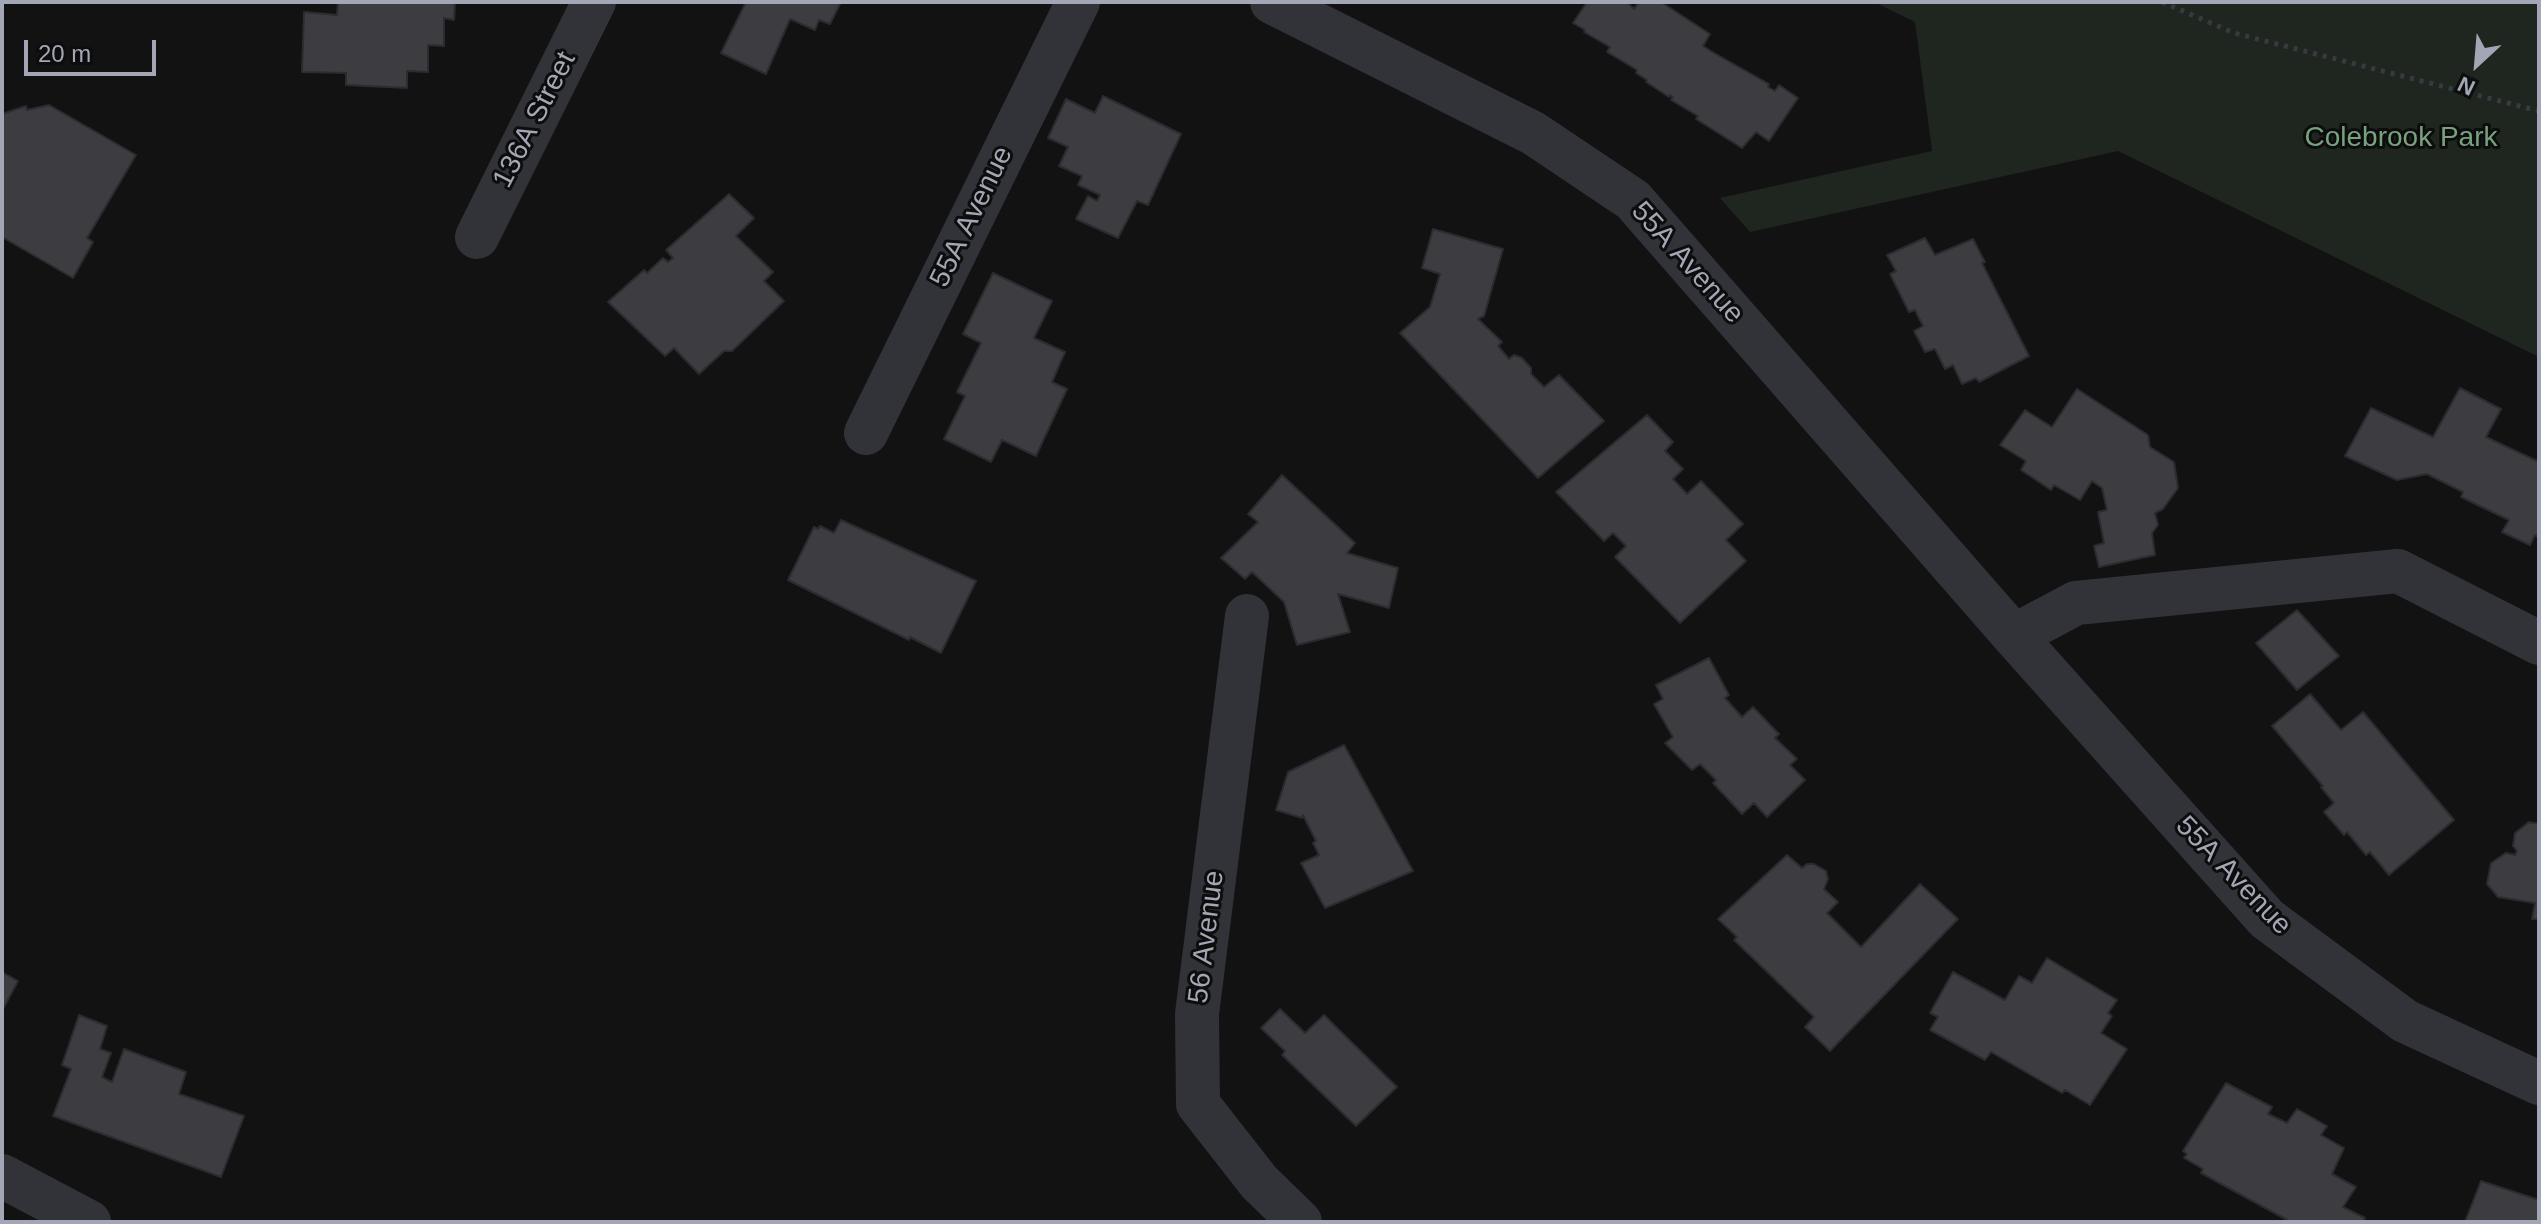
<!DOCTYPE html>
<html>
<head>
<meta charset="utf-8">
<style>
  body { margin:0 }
  #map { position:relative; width:2541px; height:1224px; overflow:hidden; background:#121213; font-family:Helvetica,sans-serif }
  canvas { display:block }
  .frame { position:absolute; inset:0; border:4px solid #a2a6b5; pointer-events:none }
  .north { position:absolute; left:2437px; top:24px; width:80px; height:80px; -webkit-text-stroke:6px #0d0d0e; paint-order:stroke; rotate:206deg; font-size:22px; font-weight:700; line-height:32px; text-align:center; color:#a2a6b5 }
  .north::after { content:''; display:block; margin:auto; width:28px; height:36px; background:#a2a6b5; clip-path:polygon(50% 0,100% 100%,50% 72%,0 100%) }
  .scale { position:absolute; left:24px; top:40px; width:132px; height:36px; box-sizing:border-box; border:4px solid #a2a6b5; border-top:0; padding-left:10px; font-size:24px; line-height:28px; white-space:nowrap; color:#a2a6b5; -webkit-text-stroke:6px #0d0d0e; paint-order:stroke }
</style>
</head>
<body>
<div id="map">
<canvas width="2541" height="1224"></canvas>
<div class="frame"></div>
<div class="north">N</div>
<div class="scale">20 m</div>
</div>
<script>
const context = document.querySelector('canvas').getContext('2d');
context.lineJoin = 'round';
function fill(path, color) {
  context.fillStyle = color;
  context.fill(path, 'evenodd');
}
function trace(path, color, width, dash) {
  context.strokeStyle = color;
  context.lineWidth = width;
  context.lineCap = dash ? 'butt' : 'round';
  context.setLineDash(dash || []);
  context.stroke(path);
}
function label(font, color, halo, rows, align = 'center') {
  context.font = font + ' Helvetica,sans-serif';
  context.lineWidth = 6;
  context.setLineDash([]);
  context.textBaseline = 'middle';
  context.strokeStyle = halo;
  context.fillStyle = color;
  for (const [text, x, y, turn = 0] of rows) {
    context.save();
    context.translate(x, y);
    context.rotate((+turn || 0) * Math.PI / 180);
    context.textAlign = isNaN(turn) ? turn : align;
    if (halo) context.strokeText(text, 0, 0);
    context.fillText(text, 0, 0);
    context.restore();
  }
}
fill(new Path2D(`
  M1874 2H2539V357L2118 151 1750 232 1720 198 1932 151 1915 22Z`), '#1e261f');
const building = new Path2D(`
  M338 2H455L454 20 444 18V46L428 45V72L407 71V88L346 85V73L302 72 304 12 337 15Z
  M746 2H841L830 24 819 20 815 30 790 19 766 74 721 53Z
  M1587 2H1627L1634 9 1639 2H1661L1710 34 1703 46 1714 53 1769 84 1768 87 1775 91 1779 85 1798 98 1769 141 1756 132 1742 148 1696 119 1698 116 1671 100 1673 97 1670 95 1669 97 1646 82 1647 80 1636 73 1637 70 1607 52 1610 47 1584 32 1585 30 1573 23Z
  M1103 96 1181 134 1148 205 1137 201 1118 238 1076 219 1088 196 1097 201 1100 195 1078 185 1082 176 1059 166 1068 147 1048 138 1066 99 1095 113Z
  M49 105 136 155 87 238 93 242 73 278 2 237V114L26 106 27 110Z
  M729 194 754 218 736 236 773 272 764 281 784 301 732 351H724L699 374 674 348 665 356 608 302 644 270 647 273 663 258 668 262 673 258 666 250Z
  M1433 229 1503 249 1484 316 1478 319 1502 342 1498 346 1509 359 1514 355 1522 358 1531 368V374L1544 387 1559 375 1604 421 1538 478 1400 333 1430 307 1440 274 1422 268Z
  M1925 238 1935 255 1973 239 1985 262 1982 263 2029 356 1979 382 1976 378 1962 384 1953 365 1945 369 1935 349 1925 352 1914 331 1923 326 1915 310 1909 312 1890 274 1896 271 1887 255Z
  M993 273 1052 301 1034 338 1065 352 1052 382 1067 389 1036 456 1002 440 991 462 944 439 965 396 957 392 981 343 963 334Z
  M2460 388 2501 409 2486 437 2537 461 2539 457V537L2535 535 2530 545 2502 532 2509 520 2461 497 2463 492 2427 474 2397 480 2345 456 2371 408 2433 437Z
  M2077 389 2148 435 2150 447 2174 462 2178 488 2163 509 2155 513 2158 525 2152 533 2155 555 2099 567 2094 546 2104 543 2098 512 2107 510 2102 488 2092 481 2080 500 2054 485 2051 490 2021 470 2026 461 2000 445 2025 410 2052 427Z
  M1647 415 1673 442 1665 451 1683 469 1673 479 1687 494 1701 481 1743 524 1726 540 1746 561 1680 623 1615 557 1626 546 1613 533 1604 541 1556 492Z
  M1282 475 1355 543 1347 553 1398 568 1389 608 1338 594 1350 632 1297 645 1284 602 1252 572 1245 579 1221 558 1258 522 1248 514Z
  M841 520 976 581 941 653 910 637 909 640 788 580 814 527 818 529 820 526 834 533Z
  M2297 610 2339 656 2297 690 2256 643Z
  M1709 658 1729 695 1725 698 1742 717 1753 707 1779 734 1775 738 1797 759 1790 765 1805 780 1767 817 1754 803 1742 814 1713 783 1716 780 1700 764 1692 770 1665 743 1673 737 1654 704 1663 699 1656 685Z
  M2310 694 2341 730 2363 712 2454 820 2389 875 2370 852 2366 855 2347 832 2344 835 2324 812 2334 803 2321 787 2323 786 2272 726Z
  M1344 745 1413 871 1325 908 1301 863 1319 855 1313 843 1316 841 1303 815 1302 818 1276 810 1288 772Z
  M2529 822 2539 824V919H2532L2535 903 2498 897 2487 884 2491 863 2506 853 2515 855 2517 851 2513 846 2515 833Z
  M1787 855 1802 868 1807 864H1814L1826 871 1828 879 1824 889 1838 902 1827 913 1861 947 1920 884 1958 919 1830 1051 1805 1027 1814 1017 1734 940 1737 937 1718 919Z
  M2047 958 2117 1000 2108 1013 2112 1016 2101 1033 2127 1049 2090 1105 2065 1090 2062 1093 1991 1052 1985 1060 1930 1030 1938 1017 1930 1013 1953 972 2005 1000 2019 976 2032 983Z
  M2 972 18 981 2 1011Z
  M1280 1009 1305 1033 1324 1015 1397 1087 1356 1126 1282 1055 1285 1051 1261 1028Z
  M79 1015 107 1026 100 1049 111 1053 102 1077 112 1082 124 1049 186 1072 179 1094 244 1116 221 1177 53 1116 71 1069 62 1065Z
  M2226 1083 2272 1107 2268 1114 2287 1123 2297 1109 2327 1126 2321 1135 2344 1148 2332 1174 2356 1187 2343 1207 2365 1218 2362 1222H2291L2201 1173 2203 1169 2184 1158 2187 1154 2183 1151Z
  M2481 1181 2539 1200V1222H2465Z`);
fill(building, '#3c3c41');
trace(building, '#2c2b30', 2);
trace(new Path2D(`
  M2162 2 2234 33 2539 111`), '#383a40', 5, [4, 6]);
trace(new Path2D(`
  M1272 2 1533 133 1633 200 2014 636 2267 919 2405 1021 2539 1083
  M477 237 594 2
  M866 433 1078 2
  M1247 616 1197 1014 1198 1104 1259 1182 1300 1222
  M2014 636 2076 603 2398 571 2539 643
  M2 1176 89 1222`), '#323339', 44);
label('28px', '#a2a6b5', '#0d0d0e', [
  ["136A Street",535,120,-63],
  ["55A Avenue",972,217,-64],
  ["55A Avenue",1687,263,48],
  ["55A Avenue",2233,876,46],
  ["56 Avenue",1207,937,-83]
]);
label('28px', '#78a27d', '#0d0d0e', [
  ["Colebrook Park",2401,138]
]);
</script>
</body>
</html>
